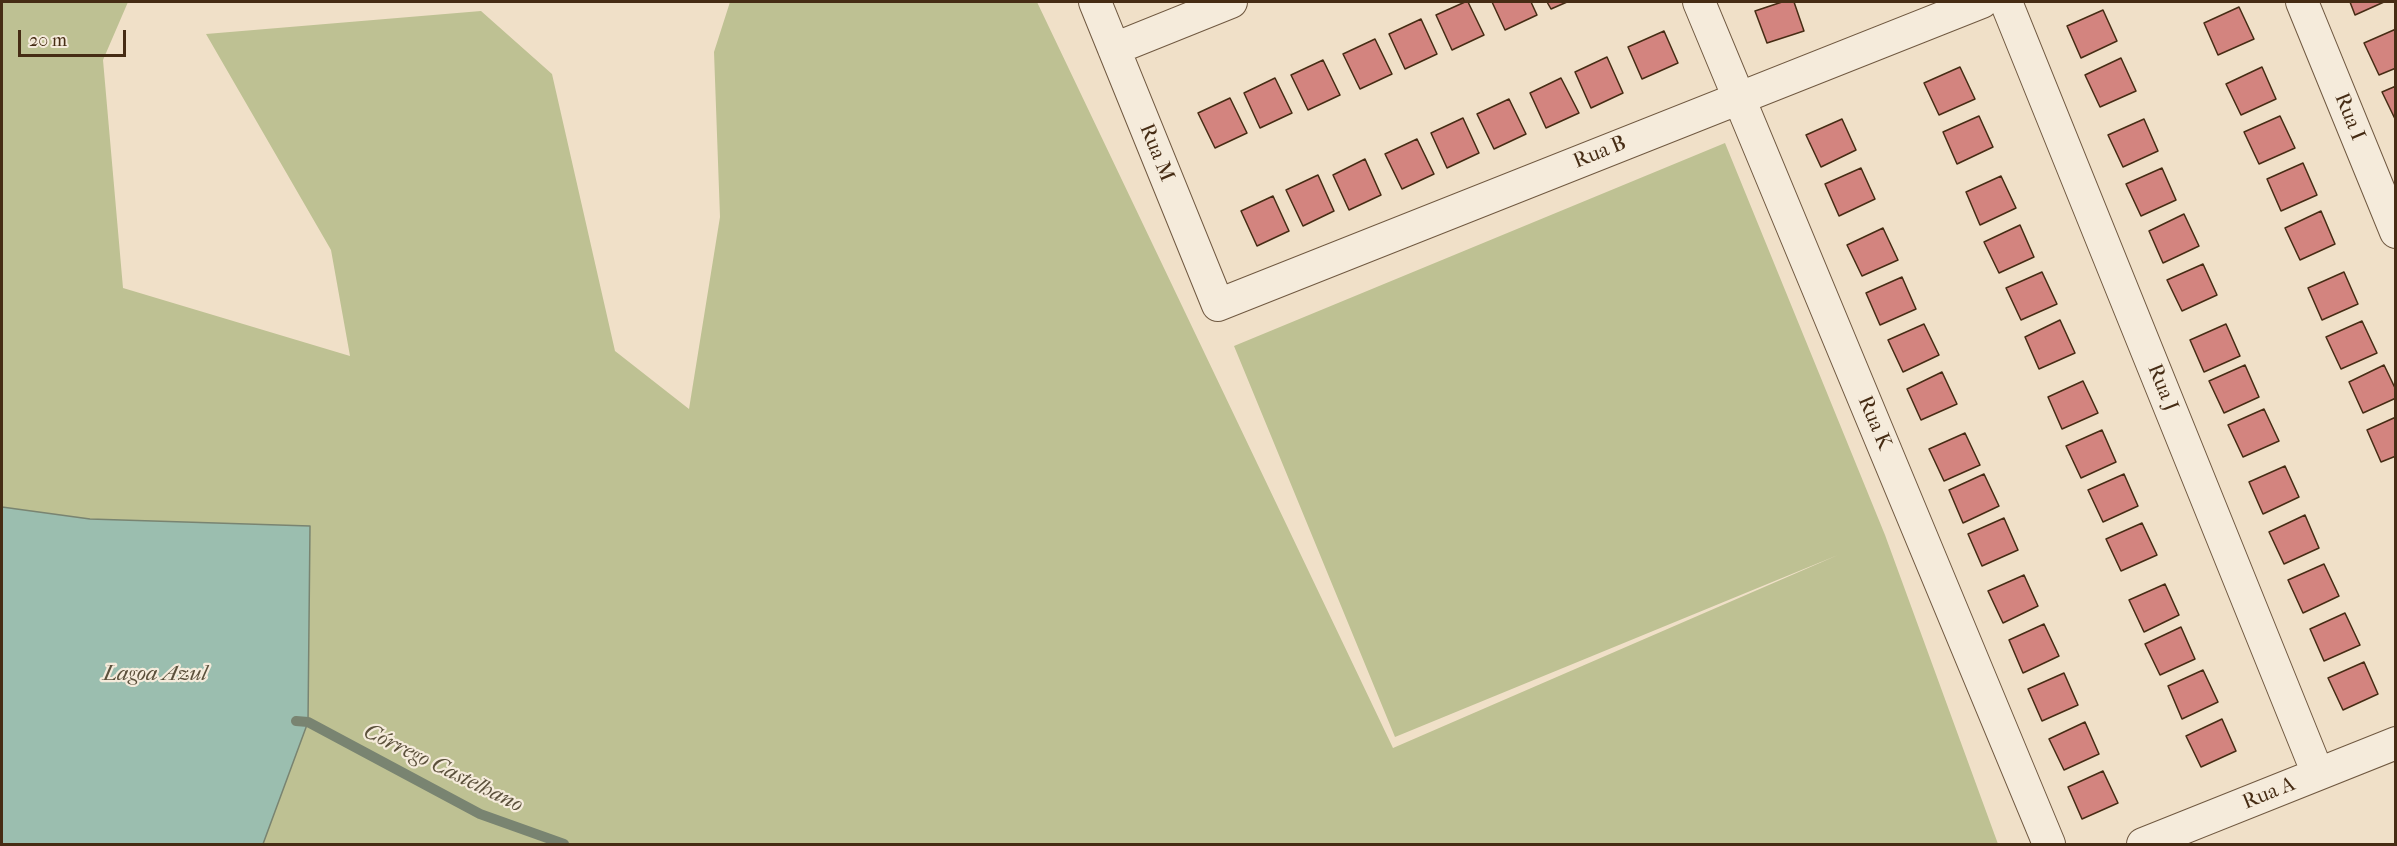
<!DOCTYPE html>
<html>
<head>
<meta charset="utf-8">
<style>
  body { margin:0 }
  #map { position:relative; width:2397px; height:846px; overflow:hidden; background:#f0e0c8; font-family:"IM FELL French Canon",serif }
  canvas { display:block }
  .frame { position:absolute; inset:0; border:3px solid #462c14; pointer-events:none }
  .scale { position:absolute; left:18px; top:30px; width:108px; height:27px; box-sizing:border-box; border:3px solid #462c14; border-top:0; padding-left:8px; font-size:18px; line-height:21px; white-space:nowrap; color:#462c14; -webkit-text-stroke:4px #f5ebdb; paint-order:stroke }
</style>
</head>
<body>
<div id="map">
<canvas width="2397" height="846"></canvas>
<div class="frame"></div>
<div class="scale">20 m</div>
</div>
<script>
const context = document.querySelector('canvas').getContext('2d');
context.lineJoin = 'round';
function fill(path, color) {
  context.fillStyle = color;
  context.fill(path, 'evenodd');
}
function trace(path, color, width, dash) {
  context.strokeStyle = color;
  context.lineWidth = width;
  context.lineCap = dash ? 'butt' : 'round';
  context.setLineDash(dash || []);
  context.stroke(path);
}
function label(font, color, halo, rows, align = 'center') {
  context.font = font + ' "IM FELL French Canon",serif';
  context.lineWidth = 4.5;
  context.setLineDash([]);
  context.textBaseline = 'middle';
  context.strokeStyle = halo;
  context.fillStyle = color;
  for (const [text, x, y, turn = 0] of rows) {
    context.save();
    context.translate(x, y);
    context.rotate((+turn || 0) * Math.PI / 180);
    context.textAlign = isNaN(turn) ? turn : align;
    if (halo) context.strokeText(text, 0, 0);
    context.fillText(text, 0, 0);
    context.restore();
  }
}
fill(new Path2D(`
  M2 2H128L103 60 123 288 350 356 331 250 206 34 481 11 552 74 615 351 689 409 720 217 714 52 730 2H1037L1393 748 1838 555 1395 737 1234 346 1725 143 1885 535 1998 844H2Z`), '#bec193');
const water = new Path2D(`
  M2 507 90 519 310 526 308 722 263 844H2Z`);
fill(water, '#9bbeaf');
trace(water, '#798471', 1.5);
trace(new Path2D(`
  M296 721 308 722 480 814 564 844`), '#798471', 10);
const building = new Path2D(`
  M1465 2H1468L1484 35 1452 50 1436 15Z
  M1492 2H1531L1537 15 1505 30Z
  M1547 2H1567L1551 9Z
  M1782 2H1794L1804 31 1767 43 1755 11Z
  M2350 2H2384L2355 15Z
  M2239 7 2254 39 2218 55 2204 23Z
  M2103 10 2117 41 2081 58 2067 26Z
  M1421 19 1437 54 1405 69 1389 34Z
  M2396 29V68L2379 75 2364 43Z
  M1664 31 1678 63 1642 79 1628 47Z
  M1375 39 1392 74 1360 89 1343 54Z
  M1607 57 1623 93 1591 108 1575 72Z
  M2121 58 2136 91 2100 107 2085 75Z
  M1323 60 1340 95 1308 110 1291 75Z
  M1960 67 1975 99 1939 115 1924 83Z
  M2262 67 2276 99 2241 115 2226 84Z
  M1275 78 1292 113 1260 128 1244 93Z
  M1561 78 1579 113 1546 128 1530 93Z
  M2396 86V121L2382 92Z
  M1230 98 1247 133 1215 148 1198 113Z
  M1509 99 1526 134 1494 149 1477 114Z
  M1979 116 1993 147 1957 164 1943 132Z
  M2280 116 2295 148 2259 164 2244 132Z
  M1463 118 1479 153 1447 168 1431 133Z
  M1842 119 1856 150 1821 167 1806 135Z
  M2144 119 2158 151 2123 167 2108 135Z
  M1417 139 1434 174 1402 189 1385 154Z
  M1365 159 1381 195 1349 210 1333 175Z
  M2303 163 2317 195 2281 211 2267 179Z
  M1861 168 1875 199 1839 216 1825 184Z
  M2162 168 2176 200 2141 216 2126 184Z
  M1318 175 1334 211 1303 226 1286 190Z
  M2001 176 2016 208 1980 225 1966 192Z
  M1273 196 1289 231 1257 246 1241 211Z
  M2321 211 2335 244 2300 260 2285 228Z
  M2184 214 2199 246 2163 263 2149 231Z
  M2020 225 2034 257 1999 273 1984 242Z
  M1883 228 1898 260 1862 276 1847 245Z
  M2203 264 2217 295 2182 311 2167 280Z
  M2042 272 2057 304 2021 320 2006 288Z
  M2344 272 2358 304 2322 320 2308 288Z
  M1902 277 1916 309 1880 325 1866 293Z
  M2060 320 2075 353 2039 369 2025 337Z
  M2362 321 2377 353 2341 369 2326 337Z
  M1924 324 1939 355 1903 372 1888 340Z
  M2226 324 2240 356 2204 372 2190 340Z
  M2245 365 2259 397 2224 413 2209 381Z
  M2384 365 2396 390V398L2363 413 2349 382Z
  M1942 372 1957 404 1921 420 1907 389Z
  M2083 381 2098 413 2062 429 2048 397Z
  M2264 409 2279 441 2243 457 2228 425Z
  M2396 417V456L2381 462 2367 430Z
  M2102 430 2116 462 2081 478 2066 446Z
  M1965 433 1980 465 1944 481 1929 449Z
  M2285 466 2299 497 2263 514 2249 482Z
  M1984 474 1999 506 1963 523 1949 490Z
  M2124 474 2138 506 2103 522 2088 490Z
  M2305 515 2319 548 2284 564 2269 532Z
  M2004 518 2018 550 1982 566 1968 534Z
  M2142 523 2157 555 2121 571 2106 539Z
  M2324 564 2339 596 2303 613 2288 580Z
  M2024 575 2038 606 2003 623 1988 591Z
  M2165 584 2179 615 2144 632 2129 600Z
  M2345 613 2360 645 2324 661 2310 629Z
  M2044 624 2059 656 2023 673 2009 640Z
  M2181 627 2195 659 2160 675 2145 644Z
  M2364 662 2378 694 2343 710 2328 678Z
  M2203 670 2218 702 2182 719 2168 686Z
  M2064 673 2078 705 2042 721 2028 689Z
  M2222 719 2236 751 2201 767 2186 736Z
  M2085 722 2099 754 2064 770 2049 739Z
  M2103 771 2118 803 2082 819 2068 787Z`);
fill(building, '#d3847f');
trace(building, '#462c14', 1.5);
const street = new Path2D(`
  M1095 2 1218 305 1982 2
  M1699 2 2049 844
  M2006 2 2318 774
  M2302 2 2396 232
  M1114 49 1231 2
  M2143 844 2396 743`);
trace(street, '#705941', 34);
trace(street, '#f5ebdb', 32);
label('21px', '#462c14', '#f5ebdb', [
  ["Rua I",2349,117,68],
  ["Rua M",1156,153,68],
  ["Rua B",1600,153,-22],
  ["Rua J",2162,388,68],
  ["Rua K",1874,423,67],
  ["Rua A",2269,794,-22]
]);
label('italic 22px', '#5b503b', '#f5ebdb', [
  ["Lagoa Azul",155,675],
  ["Córrego Castelhano",443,769,26]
]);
</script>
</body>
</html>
